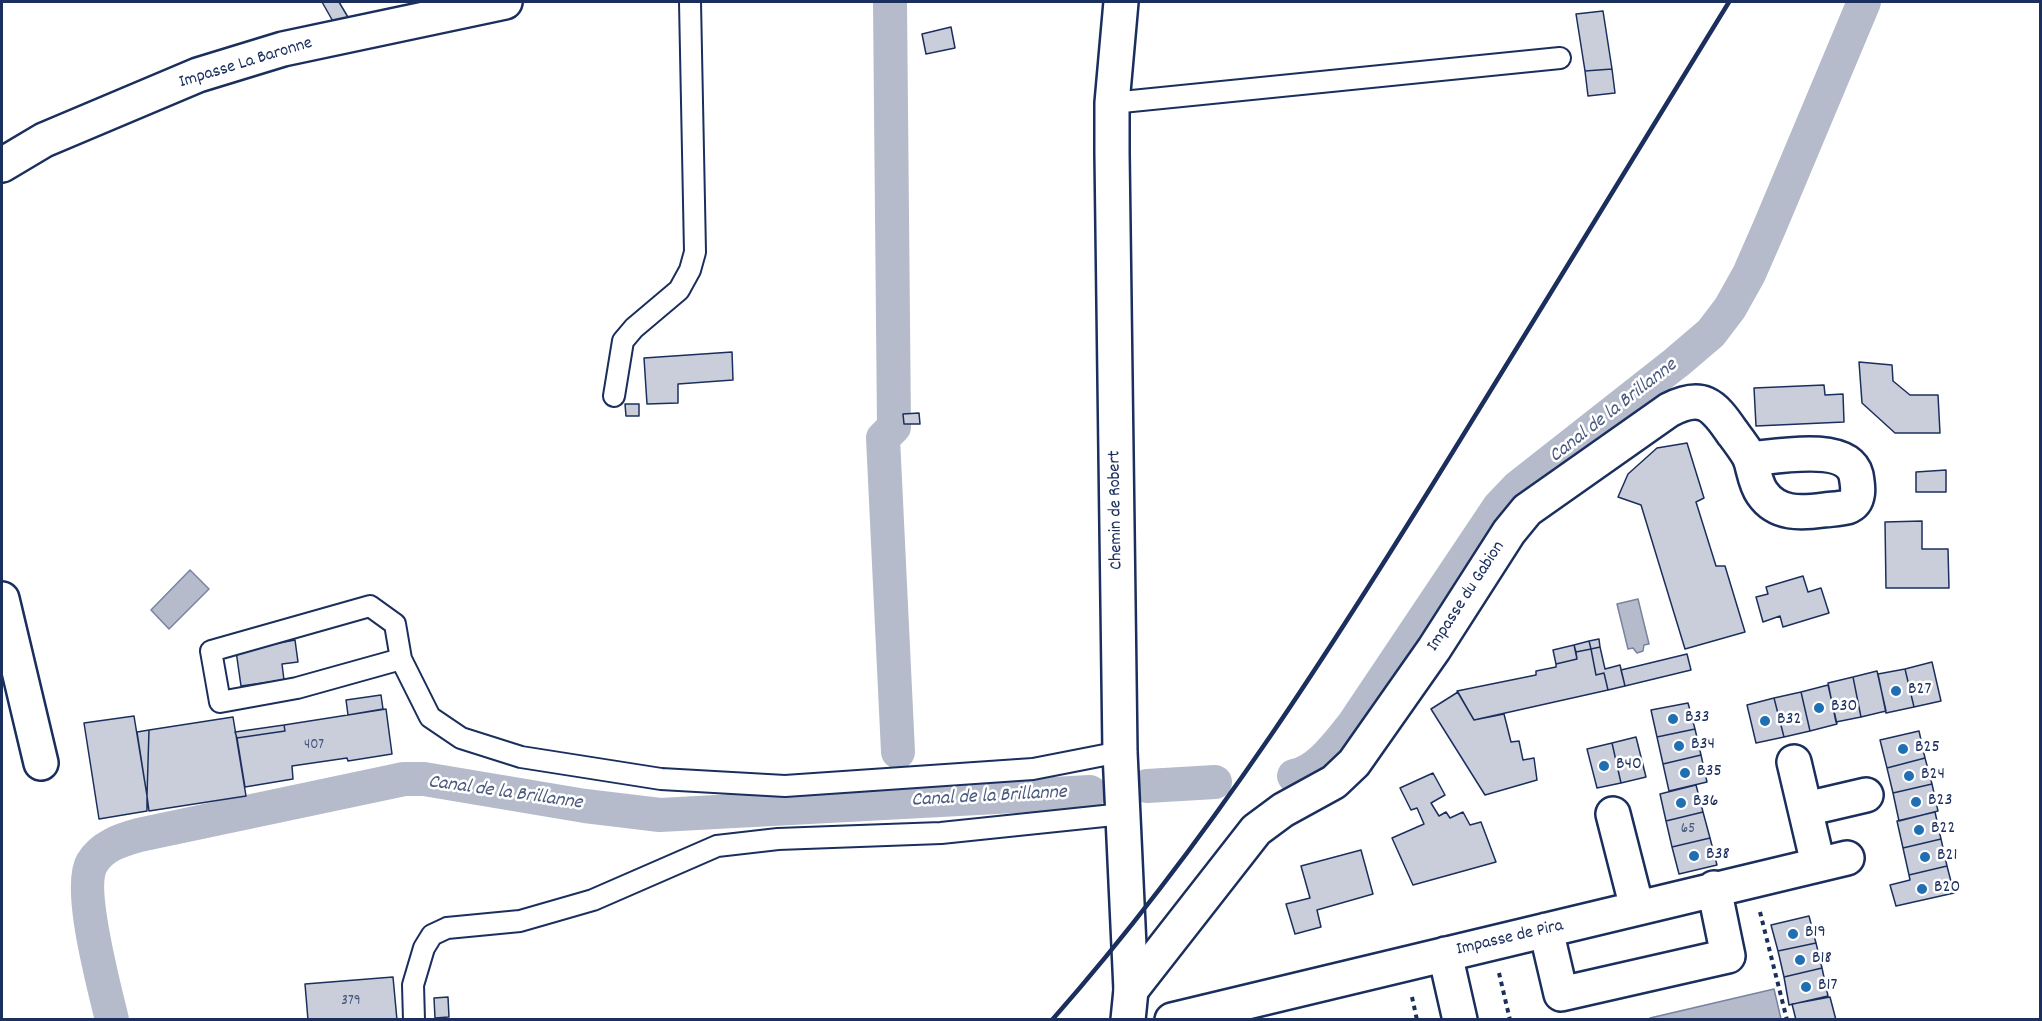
<!DOCTYPE html>
<html>
<head>
<meta charset="utf-8">
<style>
  body { margin:0 }
  #map { position:relative; width:2042px; height:1021px; overflow:hidden; background:#fff; font-family:Dekko,sans-serif }
  canvas { display:block }
  .frame { position:absolute; inset:0; border:3px solid #1b2f5e; pointer-events:none }
</style>
</head>
<body>
<div id="map">
<canvas width="2042" height="1021"></canvas>
<div class="frame"></div>
</div>
<script>
const context = document.querySelector('canvas').getContext('2d');
context.lineJoin = 'round';
function fill(path, color) {
  context.fillStyle = color;
  context.fill(path, 'evenodd');
}
function trace(path, color, width, dash) {
  context.strokeStyle = color;
  context.lineWidth = width;
  context.lineCap = dash ? 'butt' : 'round';
  context.setLineDash(dash || []);
  context.stroke(path);
}
function label(font, color, halo, rows, align = 'center') {
  context.font = font + ' Dekko,sans-serif';
  context.lineWidth = 5;
  context.setLineDash([]);
  context.textBaseline = 'middle';
  context.strokeStyle = halo;
  context.fillStyle = color;
  for (const [text, x, y, turn = 0] of rows) {
    context.save();
    context.translate(x, y);
    context.rotate((+turn || 0) * Math.PI / 180);
    context.textAlign = isNaN(turn) ? turn : align;
    if (halo) context.strokeText(text, 0, 0);
    context.fillText(text, 0, 0);
    context.restore();
  }
}
const water = new Path2D(`
  M190 570 209 589 169 629 151 610Z
  M1638 599 1649 644 1644 645 1643 651 1637 653 1633 648 1628 649 1617 604Z
  M1774 989 1781 1019H1650V1018Z`);
fill(water, '#b5bbca');
trace(water, '#77839f', 1.5);
trace(new Path2D(`
  M890 2 894 427 883 438 898 752
  M1294 776C1319 771 1338 743 1353 725L1499 507 1518 487 1677 362 1711 333 1730 308 1749 274 1770 226 1864 2
  M1147 786 1215 782
  M112 1020C105 990 77 888 92 863 102 846 121 840 139 835L404 779H424L585 806 660 815 1090 792`), '#b5bbca', 34);
const building = new Path2D(`
  M322 2H339L355 29 339 32Z
  M1603 11 1612 69 1585 71 1576 14Z
  M951 27 955 48 926 54 922 34Z
  M1612 69 1615 93 1588 96 1585 71Z
  M732 352 733 380 678 384V403L647 404 644 358Z
  M1859 362 1892 365 1893 381 1910 395H1938L1940 433H1895L1862 403Z
  M1824 385 1825 395 1843 394 1844 422 1756 426 1754 388Z
  M625 404H639V416H626Z
  M919 413 920 424H904L903 414Z
  M1687 443 1704 498 1696 502 1716 566H1725L1745 632 1685 649 1641 505 1618 497 1628 474 1657 448Z
  M1946 470V492H1916V472Z
  M1922 521V549H1948L1949 588H1886L1885 522Z
  M1803 576 1808 592 1821 588 1829 613 1783 627 1780 616 1763 622 1756 597 1768 594 1766 587Z
  M1599 639 1600 647 1591 649 1589 641Z
  M295 640 298 662 282 664 284 680 241 686 236 651Z
  M1589 641 1591 649 1576 652 1574 645Z
  M1574 645 1577 659 1556 664 1553 650Z
  M1600 647 1605 669 1620 665 1625 686 1608 690 1604 673 1596 675 1591 649Z
  M1591 649 1596 675 1604 673 1608 690 1474 720 1457 691 1536 675V671L1556 667V664L1577 659 1576 652Z
  M1687 654 1691 670 1625 686 1621 670Z
  M1932 662 1941 701 1914 707 1905 669Z
  M1905 669 1914 707 1886 713 1878 674Z
  M1877 671 1886 711 1861 717 1853 677Z
  M1853 677 1861 717 1836 722 1828 683Z
  M1828 685 1837 724 1810 731 1801 692Z
  M1458 692 1474 720 1504 714 1511 742 1519 741 1523 760 1534 758 1537 780 1485 795 1431 709Z
  M1801 692 1810 731 1784 737 1774 698Z
  M381 695 383 709 348 715 346 700Z
  M1774 698 1784 737 1756 743 1747 705Z
  M1688 703 1695 729 1657 737 1651 710Z
  M386 709 392 754 348 761 347 758 292 766 293 779 245 787 237 738 285 731 284 725Z
  M134 716 147 796V811L99 819 84 723Z
  M233 717 246 796 149 811 147 796 149 730Z
  M284 725 285 731 237 738 235 732Z
  M1695 729 1701 755 1663 764 1657 737Z
  M149 730 147 796 137 732Z
  M1919 731 1925 758 1887 768 1880 740Z
  M1636 737 1646 777 1621 783 1612 743Z
  M1612 743 1621 783 1597 788 1587 749Z
  M1701 755 1707 782 1669 791 1663 764Z
  M1925 758 1932 784 1893 793 1887 768Z
  M1433 773 1445 795 1431 803 1439 816 1446 812 1450 818 1463 812 1470 825 1481 822 1496 862 1413 885 1392 838 1424 824 1417 808 1411 810 1400 788Z
  M1932 784 1938 811 1899 821 1893 793Z
  M1696 785 1703 812 1666 821 1660 794Z
  M1703 812 1710 838 1672 847 1666 821Z
  M1935 812 1941 839 1903 848 1897 821Z
  M1710 838 1717 865 1679 874 1672 847Z
  M1941 839 1947 866 1909 875 1903 848Z
  M1361 850 1373 894 1317 910 1321 927 1295 934 1286 904 1310 898 1301 866Z
  M1947 866 1954 893 1896 906 1890 885 1910 880 1909 875Z
  M1809 916 1816 943 1778 951 1771 925Z
  M1816 943 1822 968 1784 977 1778 951Z
  M1822 968 1828 996 1789 1005 1784 977Z
  M393 977 397 1020H308L305 984Z
  M448 997 449 1017 435 1018 434 998Z
  M1830 997 1836 1020H1796L1792 1004Z`);
fill(building, '#caceda');
trace(building, '#1b2f5e', 1.5);
const service = new Path2D(`
  M1112 103 1560 58
  M614 396 623 341 634 328 679 290 690 270 695 252 690 2
  M401 659 395 624 370 606 211 651 220 702 297 688 401 659 430 717 461 738 521 757 661 779 785 786 1033 769 1120 752
  M414 1020 413 985 424 948 432 935 447 928 520 921 593 900 717 846 778 839 941 833 1123 814`);
const minor = new Path2D(`
  M2 165 44 140 198 75 283 49 505 2
  M2 599 41 763
  M1794 762 1818 864
  M1806 809 1866 795
  M1613 814 1637 908
  M1546 930 1561 994 1728 956 1714 888
  M1445 954 1460 1020
  M1131 990 1256 830 1283 810 1334 782 1354 763 1434 649 1509 532 1527 510 1669 410C1702 393 1713 404 1732 432 1738 440 1745 449 1750 458 1754 470 1755 483 1762 493 1777 515 1801 513 1824 510 1831 509 1840 509 1847 507 1861 502 1858 486 1856 475 1847 442 1775 457 1750 459
  M1172 1020 1847 858`);
const tertiary = new Path2D(`
  M1121 2 1112 103V153L1120 752 1131 990 1128 1020`);
trace(service, '#1b2f5e', 24);
trace(minor, '#1b2f5e', 38);
trace(tertiary, '#1b2f5e', 38);
trace(new Path2D(`
  M1760 912 1787 1020
  M1499 973 1510 1020
  M1412 997 1417 1020`), '#1b2f5e', 4, [4.5, 4.5]);
trace(service, '#fff', 20);
trace(minor, '#fff', 33);
trace(tertiary, '#fff', 33);
trace(new Path2D(`
  M1052 1020C1210 841 1337 640 1462 437 1551 292 1641 147 1729 2`), '#1b2f5e', 4.5);
for (const [x, y, r, color] of [
  [1896,691,6,"#1f6fb2"],
  [1819,708,6,"#1f6fb2"],
  [1673,719,6,"#1f6fb2"],
  [1765,721,6,"#1f6fb2"],
  [1679,746,6,"#1f6fb2"],
  [1903,749,6,"#1f6fb2"],
  [1604,766,6,"#1f6fb2"],
  [1685,773,6,"#1f6fb2"],
  [1909,776,6,"#1f6fb2"],
  [1916,802,6,"#1f6fb2"],
  [1681,803,6,"#1f6fb2"],
  [1919,830,6,"#1f6fb2"],
  [1694,856,6,"#1f6fb2"],
  [1925,857,6,"#1f6fb2"],
  [1922,889,6,"#1f6fb2"],
  [1793,934,6,"#1f6fb2"],
  [1800,960,6,"#1f6fb2"],
  [1806,987,6,"#1f6fb2"]
]) {
  const dot = new Path2D();
  dot.arc(x, y, r, 0, 2 * Math.PI);
  context.fillStyle = color;
  context.fill(dot);
  trace(dot, '#fff', 2);
}
label('15px', '#47577d', null, [
  ["407",314,746],
  ["65",1688,830],
  ["379",351,1002]
]);
label('18px', '#1b2f5e', '#fff', [
  ["Impasse La Baronne",246,64,-17],
  ["Chemin de Robert",1117,510,-91],
  ["Impasse du Gabion",1467,597,-57],
  ["Impasse de Pira",1510,939,-13]
]);
label('18px', '#1b2f5e', '#fff', [
  ["B27",1908,691],
  ["B30",1831,708],
  ["B33",1685,719],
  ["B32",1777,721],
  ["B34",1691,746],
  ["B25",1915,749],
  ["B40",1616,766],
  ["B35",1697,773],
  ["B24",1921,776],
  ["B23",1928,802],
  ["B36",1693,803],
  ["B22",1931,830],
  ["B38",1706,856],
  ["B21",1937,857],
  ["B20",1934,889],
  ["B19",1805,934],
  ["B18",1812,960],
  ["B17",1818,987]
], 'left');
label('italic 20px', '#49597e', '#fff', [
  ["Canal de la Brillanne",1614,412,-38],
  ["Canal de la Brillanne",505,794,8],
  ["Canal de la Brillanne",989,798,-3]
]);
</script>
</body>
</html>
